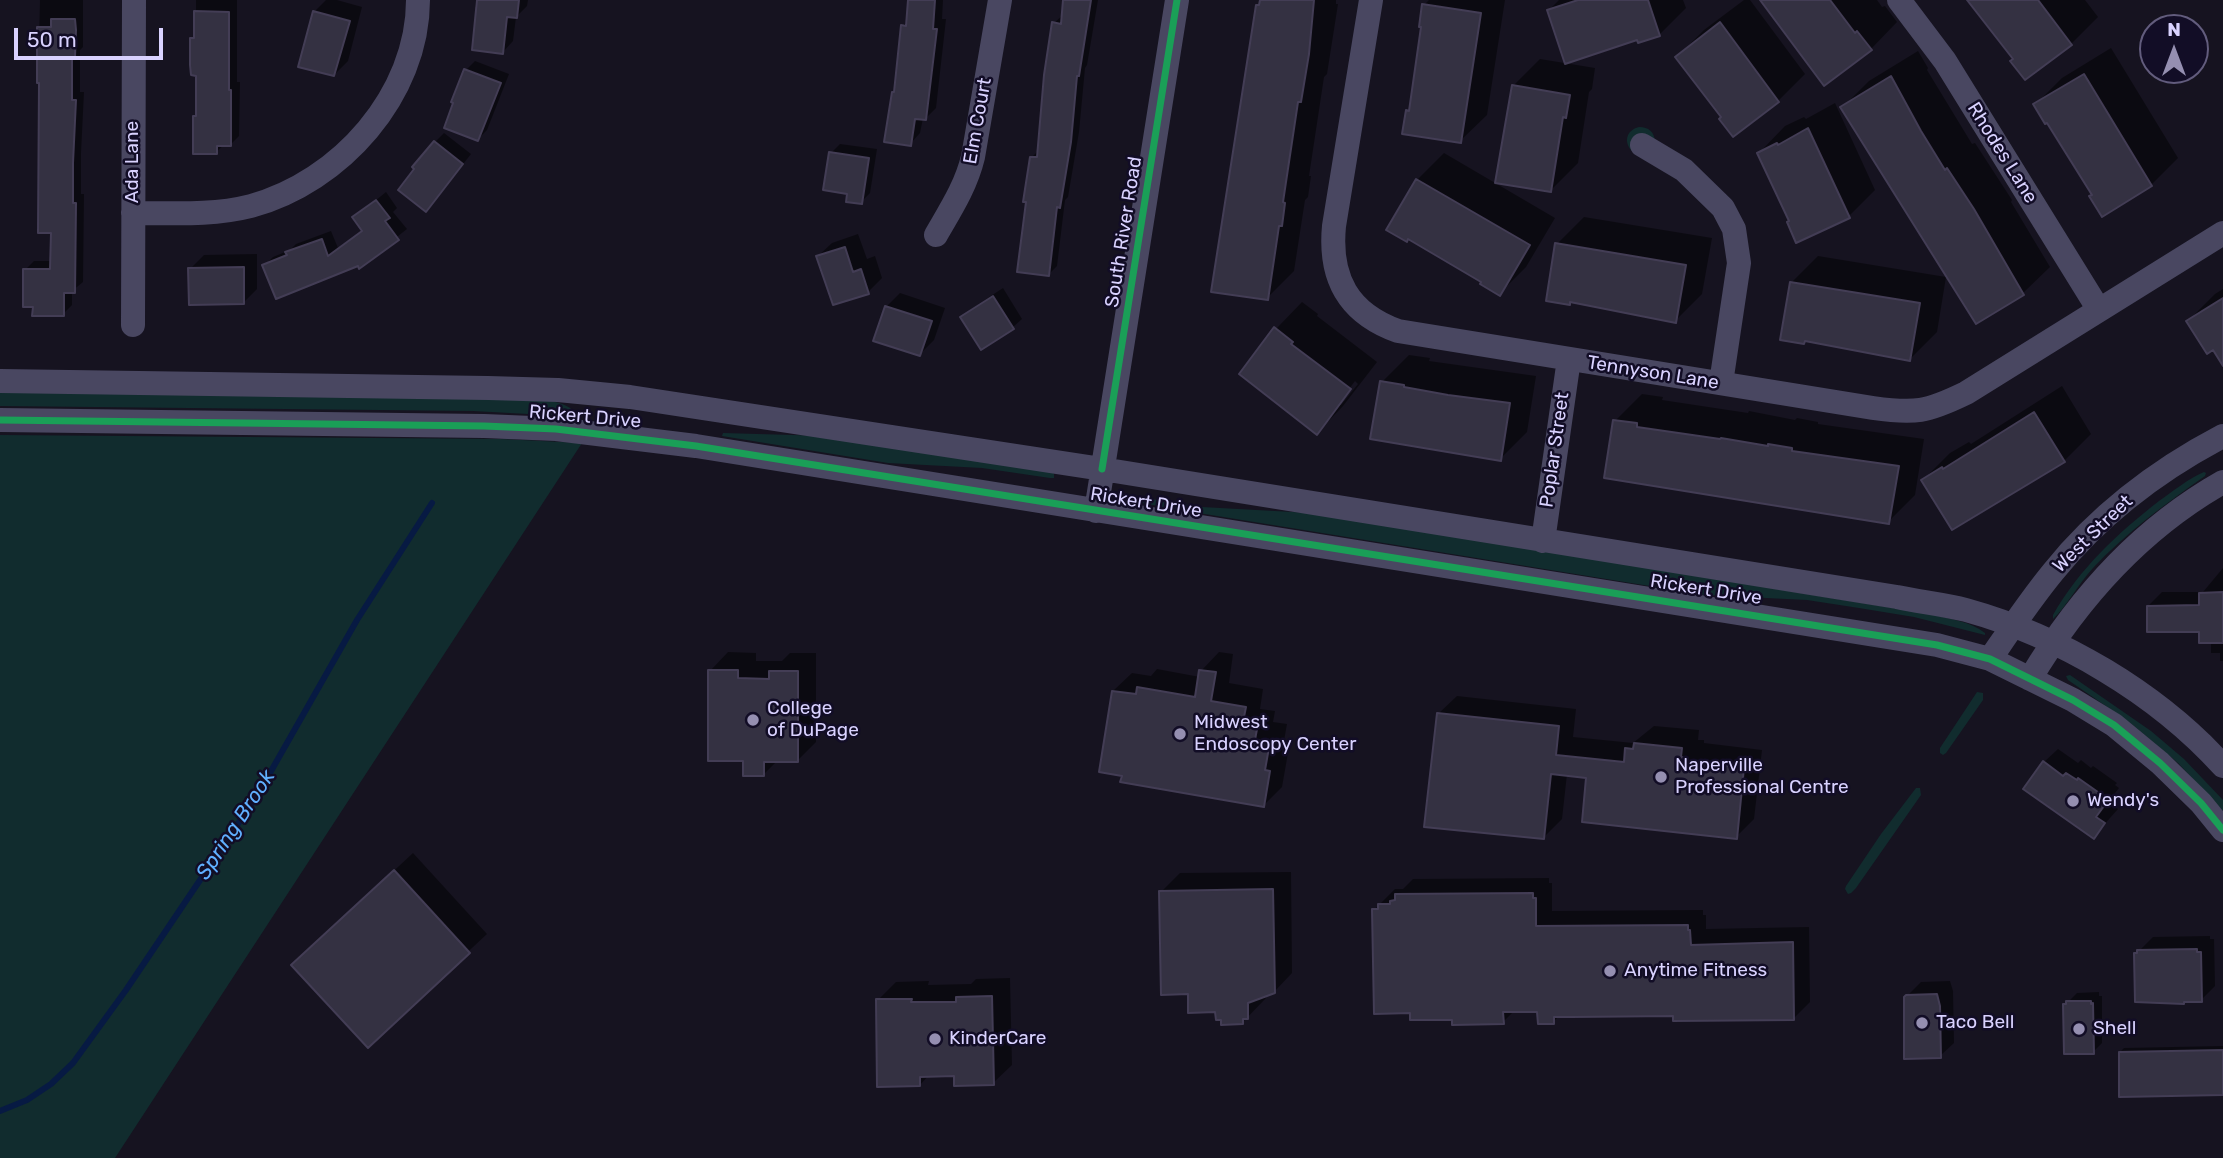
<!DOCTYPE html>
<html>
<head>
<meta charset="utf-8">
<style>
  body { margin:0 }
  #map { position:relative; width:2223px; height:1158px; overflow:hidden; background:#161320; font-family:Rubik,sans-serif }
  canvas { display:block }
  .north { position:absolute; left:2139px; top:14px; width:70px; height:70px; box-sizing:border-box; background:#120d26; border:2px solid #625c7d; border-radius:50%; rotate:0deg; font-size:19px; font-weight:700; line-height:28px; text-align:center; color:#d9d2ff }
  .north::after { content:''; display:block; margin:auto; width:24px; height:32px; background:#958fb1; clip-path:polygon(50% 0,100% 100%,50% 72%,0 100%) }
  .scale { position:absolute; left:14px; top:28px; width:149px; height:32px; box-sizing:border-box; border:4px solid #d9d2ff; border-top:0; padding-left:9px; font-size:21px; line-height:24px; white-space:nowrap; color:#d9d2ff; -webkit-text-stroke:5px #120d26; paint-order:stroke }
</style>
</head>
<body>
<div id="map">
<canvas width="2223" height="1158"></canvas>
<div class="north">N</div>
<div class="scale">50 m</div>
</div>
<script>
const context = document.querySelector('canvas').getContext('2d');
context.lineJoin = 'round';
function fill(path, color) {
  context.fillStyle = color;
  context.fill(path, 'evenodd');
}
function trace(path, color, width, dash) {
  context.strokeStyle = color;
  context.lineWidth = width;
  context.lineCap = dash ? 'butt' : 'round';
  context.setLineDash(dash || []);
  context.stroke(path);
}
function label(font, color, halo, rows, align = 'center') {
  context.font = font + ' Rubik,sans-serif';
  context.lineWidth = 5;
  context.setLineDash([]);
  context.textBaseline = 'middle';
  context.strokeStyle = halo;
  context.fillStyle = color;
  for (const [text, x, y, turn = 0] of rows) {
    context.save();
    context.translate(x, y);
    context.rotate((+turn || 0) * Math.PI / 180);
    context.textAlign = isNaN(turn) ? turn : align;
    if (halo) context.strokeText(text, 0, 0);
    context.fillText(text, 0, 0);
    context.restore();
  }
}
fill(new Path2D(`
  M1639 127C1649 127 1654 132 1655 141L1633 152C1623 143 1626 130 1639 127Z
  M0 392 507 398C529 400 560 396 576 413L574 416H565L473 411 0 406Z
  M723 433 827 436 1052 472 1054 474V478H1050L982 468 888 463 722 436Z
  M0 435 501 439 582 443 115 1158H0Z
  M2204 472 2206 473 2205 476C2165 504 2127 532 2093 568 2079 583 2067 606 2053 619V615C2079 569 2118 533 2159 501 2173 491 2188 479 2204 472Z
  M1139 497 1202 507 1311 513 1930 614C1949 619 1970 621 1985 633V635L1914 617 1859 608 1807 600 1705 595 1174 509 1137 502 1136 500Z
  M2070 675 2151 731 2184 759 2223 800V811L2178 763 2129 722 2068 680 2066 676Z
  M1977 692 1983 693V700L1946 753 1943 755 1940 753V748Z
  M1916 788H1920L1921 795 1856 888 1851 893 1848 894 1845 889 1846 886 1881 834Z`), '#112c2e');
fill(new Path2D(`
  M40 0H83V47L80 50V92H84L81 153V194H84L83 282 72 291V305L63 314 34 305 25 270 34 261H52L41 81H38Z
  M196 0H237V82H240L239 136 230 145H224L216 152 194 117 198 113V74L192 38 196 35Z
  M326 0H337L362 7 348 61 334 75 300 65 315 11Z
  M476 0H528L527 6 516 17 513 41 503 52 478 7H475Z
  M910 0H943L942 19H946L936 108 926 118H923L920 133 910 144 896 90 903 26 908 20Z
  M1065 0H1098L1087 65 1085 68 1079 132 1068 197 1065 200 1057 266 1048 275 1032 157 1039 150 1054 23 1064 14Z
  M1262 0H1336V4H1338L1327 74 1324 77 1309 176H1311L1308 197 1305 200 1294 271 1267 298 1258 5Z
  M1429 0H1505L1487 115 1460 141 1407 111 1411 108 1424 5Z
  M1559 0H1683L1686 8 1659 35 1638 38 1549 10Z
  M1744 0H1750L1805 74 1778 101 1733 135 1723 117 1677 57 1704 30Z
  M1762 0H1877L1882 7 1885 6 1897 22 1871 49Z
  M1968 0H2085L2098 17 2071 44 2025 78 2015 59Z
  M2111 48 2178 158 2151 185 2102 214 2093 195 2035 105 2062 78Z
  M1918 51 1928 68 1927 70 1972 144 1975 143 2012 200 2011 202 2050 267 2023 293 1977 321 1843 107 1869 81Z
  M1540 59 1595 68 1592 89 1589 92 1578 163 1551 190 1513 86Z
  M475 61 509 74 487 130 478 139 456 102 453 101 466 70Z
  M1835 103 1875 190 1848 217 1791 220 1759 153 1785 126 1804 117 1806 119Z
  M444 133 471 154 434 201 417 169 435 142Z
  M840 144 877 149 870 193 861 202 849 193 831 153Z
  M1444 153 1555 218 1526 267 1499 294 1483 282 1408 238 1388 229 1417 180Z
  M386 192 397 208 393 212 407 229 360 266 358 264 264 266 273 257 290 250 296 244 331 231 338 248 363 230 354 218Z
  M1584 217 1712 238 1702 294 1675 321 1571 301 1569 304 1557 244Z
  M858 234 867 259 875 256 882 278 868 292 834 303 818 256 832 243Z
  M257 254V289L244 302 190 269 204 255Z
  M1818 256 1946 277 1937 332 1910 359 1791 283Z
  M1003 288 1022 319 1013 327 982 348 962 318 971 309Z
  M2223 289V362L2213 348 2188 321 2215 294Z
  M900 293 945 308 934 340 920 354 886 307Z
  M1302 302 1318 314 1317 316 1377 362 1343 406 1317 433 1276 329ZM1355 381 1358 384 1341 405H1337Z
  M1409 355 1430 358 1429 361 1536 376 1527 432 1500 459 1382 382Z
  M2062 386 2091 434 2064 461 1923 480 1950 453 1969 442 1971 444Z
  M1642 394 1663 397 1662 400 1748 413 1749 411 1795 420 1797 418 1818 422V424L1924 439 1915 495 1888 522 1615 421Z
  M2223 568V661H2220V653H2211V641L2201 630 2148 606 2162 592H2203Z
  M728 652 756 653V661H782L790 653H816V742L797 761H777L763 775 745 760 710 671Z
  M1219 652 1233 654 1229 683 1263 689 1260 709 1275 711 1273 722 1287 724 1282 752 1288 753 1282 787 1264 805 1124 774 1113 691 1132 673 1151 676 1157 669 1200 677 1201 671Z
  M1457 696 1576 709 1573 737 1633 743 1654 726 1699 730 1698 740H1704V743L1762 750 1754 819 1736 837 1588 776 1567 774 1562 819 1543 838 1438 714Z
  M2058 749 2078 763 2081 760 2091 768 2093 766 2117 783 2115 785 2119 788 2108 802 2118 809 2094 836 2044 762Z
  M413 853 487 934 368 1045 312 947Z
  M1291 872 1292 973 1274 992 1266 995V998L1242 1023 1217 1011 1190 992 1161 892 1180 873Z
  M1549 878V883H1552V911L1703 910V915H1706V929L1809 927 1810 1002 1794 1018 1675 1014 1560 1015 1553 1022 1539 1010H1515L1503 1022 1412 1012 1374 910 1395 889H1403L1413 879Z
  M2210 936V939H2214L2215 986 2201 1000 2136 954 2153 937Z
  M1010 978 1012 1065 993 1083 956 1074 929 1075 920 1085 878 1000 896 982 929 981 928 985 971 984 976 979Z
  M1950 981 1953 991 1954 1043 1940 1056 1907 996 1921 982Z
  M2099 992V996H2102V1043L2093 1052 2065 1005 2077 993Z
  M2223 1046V1093L2120 1052 2124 1048Z`), '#0007');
trace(new Path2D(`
  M0 1111 27 1100 51 1084 73 1063 126 990 258 794 357 620 432 503`), '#071a43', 6);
const building = new Path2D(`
  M477 0H519L517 18 507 17 503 54 472 50Z
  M908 0H935L933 29H937L926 120 915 119 911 146 884 142 892 92H894L901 25 906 26Z
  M1063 0H1091L1079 76H1077L1071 142 1060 208 1057 207 1049 276 1017 272 1026 202H1023L1030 157H1037L1044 75 1052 22 1061 24Z
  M1260 0H1314L1309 54 1301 102H1298L1283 202 1285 203 1282 226H1279L1268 300 1211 292 1256 5H1259Z
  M1578 0H1648L1660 36 1638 43 1637 40 1565 64 1547 10Z
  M1760 0H1830L1855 33 1857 31 1872 50 1824 86Z
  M1967 0H2038L2072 45 2025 80 2010 61 2013 59Z
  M1422 4 1481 13 1461 143 1402 134 1406 110 1409 111 1421 27H1419Z
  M194 11 229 12V90H231V146H217V154H193V116H196V76L191 75 190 65V38H194Z
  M313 11 350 21 334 76 298 67Z
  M51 19H75L76 30 75 57H72V100H76L73 163V203H76L75 293H64V316H32L33 307H23V269H50L51 233H38L39 83H37V27H51Z
  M1720 22 1779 102 1733 137 1719 119 1721 117 1675 57Z
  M464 69 501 83 478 141 444 128 453 103 451 102Z
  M2084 74 2152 186 2102 217 2089 196 2092 195 2047 123 2045 124 2033 104Z
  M1891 76 1921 131 1945 170 1947 168 1974 209 2024 295 1976 324 1840 107Z
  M1512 85 1570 95 1566 118 1563 117 1551 192 1495 183Z
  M1808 128 1850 218 1796 243 1787 222 1789 221 1757 153 1777 143 1778 145Z
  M434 141 463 164 426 212 398 190 414 169 412 167Z
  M829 152 869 158 862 204 846 202 847 194 823 190Z
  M1416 179 1530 245 1500 296 1480 284 1481 282 1408 239 1407 242 1386 230Z
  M376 200 390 218 385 221 399 240 359 269 358 266 276 299 262 265 287 255 285 252 322 239 328 256 362 231 352 217Z
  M1555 243 1686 265 1676 323 1570 302V305L1546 301Z
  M845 247 853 272 861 269 869 294 833 305 816 256Z
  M244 267V304L189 305 188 268Z
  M1790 282 1920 303 1910 361 1805 341 1804 344 1780 340Z
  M993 296 1014 329 981 350 960 317Z
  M2223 298V366L2213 350 2207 354 2186 321Z
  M885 306 932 321 920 356 873 341Z
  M1274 327 1293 342 1291 344 1351 389 1317 435 1239 374Z
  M1380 381 1404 385V387L1448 395 1510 403 1501 461 1370 439Z
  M2034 412 2065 462 1952 530 1921 480 1942 467 1943 469Z
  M1613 420 1637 423V427L1720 439 1721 438 1768 446V444L1792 448V451L1899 466 1889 524 1604 478Z
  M2223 592V643H2199V632H2147V606L2199 605V593Z
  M708 670H738V678L769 679V671H798V762H764V776H743V761H708Z
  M1199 670 1216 672 1211 701 1246 707 1242 727 1257 729 1255 740 1270 742 1265 770 1270 771 1264 807 1120 782 1122 776 1099 772 1112 691 1136 694 1137 687 1195 697Z
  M1437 713 1559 726 1556 755 1624 762 1625 748 1633 749 1634 743 1682 748 1681 757 1686 758V761L1744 768 1737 839 1582 822 1586 778 1551 774 1544 839 1424 827Z
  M2043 761 2063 776 2066 773 2077 780 2078 778 2105 797 2103 800 2107 802 2096 817 2105 823 2094 839 2023 789Z
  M394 870 470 953 368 1048 291 965Z
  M1273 889 1275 993 1248 1003V1019H1243V1024L1221 1025V1020H1216L1215 1012 1188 1013V994L1161 995 1159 891Z
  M1533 893V898H1536V926L1688 925V930H1690L1691 945 1793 942 1794 1020 1673 1021V1016L1571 1017H1554V1024H1538L1537 1012H1503L1504 1024 1452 1025V1020H1410V1013L1374 1014 1372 909H1378V904H1390V901L1395 900V894Z
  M2197 949V952H2201L2202 1002H2184V1004L2135 1002 2134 953H2137V950Z
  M1937 994 1940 1006 1941 1058 1904 1059V997L1906 995Z
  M992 996 994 1085 954 1086V1076L920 1077V1086L877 1087 876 999H912L911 1002H956V997Z
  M2066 1001H2091V1004L2093 1003 2094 1054H2064L2063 1004H2066Z
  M2223 1050V1095L2119 1097V1052Z`);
fill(building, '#343142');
trace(building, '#433d55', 2);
trace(new Path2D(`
  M1371 0 1334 226C1329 278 1348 313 1398 331L1873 408C1915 414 1927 412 1966 393L2223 233
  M1899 0 1945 61 2099 310
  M1642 145 1684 170 1723 208 1734 229 1739 263 1721 383
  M133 213C172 213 212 216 251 206 340 182 418 95 418 0
  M936 235C951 209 966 186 973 157L1000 0
  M133 325 134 0
  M0 381 488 388 558 390 630 397 1102 469 1897 597C1920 602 1943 604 1966 610 2060 636 2157 693 2223 766
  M0 420 484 426 556 429 696 446 1937 645 1990 659 2073 700 2114 725 2160 763 2201 803 2223 830
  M1096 511 1177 0
  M1543 541 1569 359
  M1990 659C2010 630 2030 600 2053 572 2099 515 2158 470 2223 436
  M2030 679C2079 597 2140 529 2223 482`), '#494761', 24);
trace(new Path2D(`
  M0 420 484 426 556 429 696 446 1937 645 1990 659 2073 700 2114 725 2160 763 2201 803 2223 830
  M1102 469 1177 0`), '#1a9f57', 7);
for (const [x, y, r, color] of [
  [753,720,7,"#958fb1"],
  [1180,734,7,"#958fb1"],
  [1661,777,7,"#958fb1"],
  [2073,801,7,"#958fb1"],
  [1610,971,7,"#958fb1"],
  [1922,1023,7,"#958fb1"],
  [2079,1029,7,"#958fb1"],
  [935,1039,7,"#958fb1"]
]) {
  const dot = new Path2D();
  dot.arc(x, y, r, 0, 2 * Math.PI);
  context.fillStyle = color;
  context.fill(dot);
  trace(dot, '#120d26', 2.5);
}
label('19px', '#d9d2ff', '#120d26', [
  ["Elm Court",978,121,-80],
  ["Rhodes Lane",2002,153,58],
  ["Ada Lane",133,162,-90],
  ["South River Road",1124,232,-81],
  ["Tennyson Lane",1653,373,9],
  ["Rickert Drive",585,417,5],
  ["Poplar Street",1555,450,-82],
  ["Rickert Drive",1146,503,9],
  ["West Street",2093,534,-44],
  ["Rickert Drive",1706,590,9]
]);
label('19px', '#d9d2ff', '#120d26', [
  ["College",767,709],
  ["of DuPage",767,731],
  ["Midwest",1194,723],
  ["Endoscopy Center",1194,745],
  ["Naperville",1675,766],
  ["Professional Centre",1675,788],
  ["Wendy's",2087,801],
  ["Anytime Fitness",1624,971],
  ["Taco Bell",1936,1023],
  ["Shell",2093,1029],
  ["KinderCare",949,1039]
], 'left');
label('italic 21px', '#60afff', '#120d26', [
  ["Spring Brook",236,825,-57]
]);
</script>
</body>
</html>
